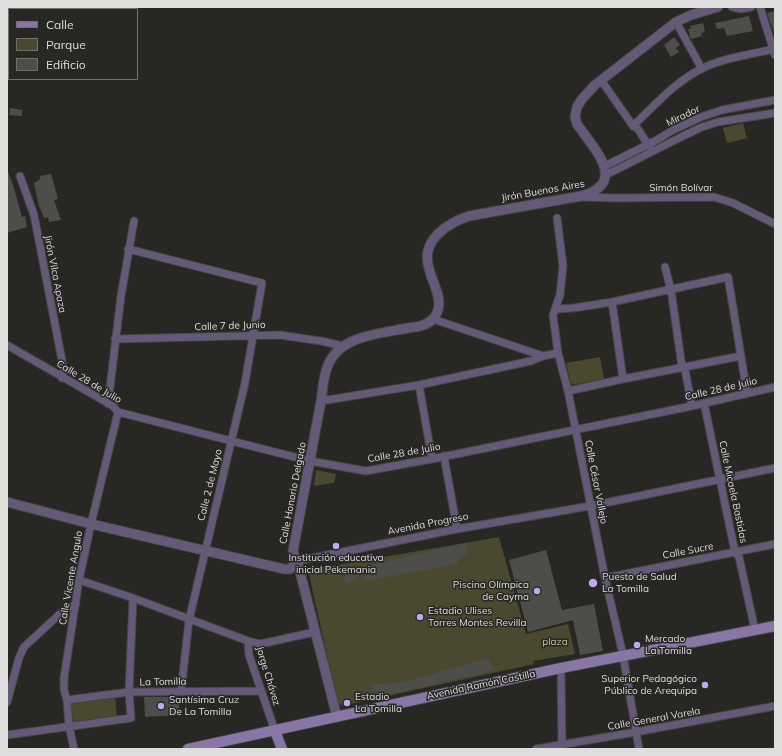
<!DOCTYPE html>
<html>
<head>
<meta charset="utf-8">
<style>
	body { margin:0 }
	#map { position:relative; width:782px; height:756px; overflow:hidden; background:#272724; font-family:Mulish,sans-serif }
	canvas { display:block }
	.frame { position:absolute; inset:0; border:8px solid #dededc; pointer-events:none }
	.legend { position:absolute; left:8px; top:8px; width:130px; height:72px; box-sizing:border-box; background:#272724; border:1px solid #70706e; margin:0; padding:5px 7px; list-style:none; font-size:12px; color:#dededc }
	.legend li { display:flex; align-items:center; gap:8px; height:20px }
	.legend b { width:20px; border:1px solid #70706e }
</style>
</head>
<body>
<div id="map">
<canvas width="782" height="756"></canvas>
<div class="frame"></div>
<ul class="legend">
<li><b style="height:5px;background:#8776a6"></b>Calle</li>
<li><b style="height:11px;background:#4a482e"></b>Parque</li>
<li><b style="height:11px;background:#4d4d4a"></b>Edificio</li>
</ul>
</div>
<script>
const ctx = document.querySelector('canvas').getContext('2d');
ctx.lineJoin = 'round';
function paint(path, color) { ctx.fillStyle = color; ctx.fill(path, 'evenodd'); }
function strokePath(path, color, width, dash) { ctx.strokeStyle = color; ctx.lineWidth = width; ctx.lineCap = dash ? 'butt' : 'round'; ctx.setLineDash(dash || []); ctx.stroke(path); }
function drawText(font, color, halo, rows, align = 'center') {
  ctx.font = font + ' Mulish,sans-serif'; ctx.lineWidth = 3; ctx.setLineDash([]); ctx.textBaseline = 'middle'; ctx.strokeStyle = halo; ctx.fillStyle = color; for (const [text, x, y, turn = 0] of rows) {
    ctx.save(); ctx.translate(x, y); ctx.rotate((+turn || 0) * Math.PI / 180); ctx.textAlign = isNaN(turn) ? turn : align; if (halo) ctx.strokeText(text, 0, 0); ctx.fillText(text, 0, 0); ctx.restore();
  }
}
paint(new Path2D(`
	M743,123l4,15 -20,5 -4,-15z
	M600,357l4,22 -33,6 -5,-22z
	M316,470l20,4 -2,9 -20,3z
	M499,537l27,97 42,-10 7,30 -42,7 1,3 -192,42 -5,-5 -29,-131z
	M115,696l2,21 -44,6 -2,-21z`), '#4a482e');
paint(new Path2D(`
	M775,11v22h-1l-7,-20z
	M749,16l4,15 -26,5 -3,-8 -7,1 -2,-6z
	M703,23l2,9 -4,1 1,3 -11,3 -3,-10h3l-1,-3z
	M674,37l6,8 -4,3 3,4 -8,5 -7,-12z
	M10,108l12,2v6l-13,-1z
	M7,172h1l6,16 8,29 3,-1 2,11 -20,6z
	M51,174l7,25 -4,1 7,20 -12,2 -1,-5 -4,1 -5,-12 -5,-23 6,-4v-3z
	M465,543l3,10 -8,3 -3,8 -91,17 -5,-6 -14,10 -5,-6 10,-10z
	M546,550l16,60 32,-6 9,47 -23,4 -7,-35 -45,12 -19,-72z
	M488,658l7,12 -102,24 -21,-3 1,-8 10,1 25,-3z
	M144,697h35v18l-34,2z`), '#4d4d4a');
const minor = new Path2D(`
	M732,7l9,2 10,-2
	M760,7l15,48
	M676,22l26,47
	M601,80l32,46 5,3 12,19
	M633,126c21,-20 42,-44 68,-57 22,-11 51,-15 74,-20
	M605,166l50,-25 18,-11 28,-13 21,-7 53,-10
	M606,175l77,-39 19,-9 16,-5 57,-9
	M20,176l14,39 30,156 -2,7
	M581,197l35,1 98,-1 19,6 42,21
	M557,218l6,48 -3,29 -7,20 5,38 10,38 37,187 18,77 16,94
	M128,249l134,34 -17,100 -56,237 -8,72
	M665,267l6,23 11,77 3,3 7,36
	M612,302l11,77
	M556,309l17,-1 39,-6 116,-25 19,116
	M433,319l110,37
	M115,339l165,-4 41,6 22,5
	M7,345l106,61 5,6 192,49 56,10 66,-12 260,-53 83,-19
	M419,385l13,74
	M568,391l55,-12 118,-23
	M321,401l98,-16 112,-24 12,-5 15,-3
	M704,403l31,149 4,5 16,73
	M108,404l13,-108 13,-75
	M444,456l13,73
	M297,561l160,-32 133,-23 185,-38
	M605,578l170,-34
	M133,598l115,43 12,3 55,-12
	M248,641l1,14 26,76
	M561,668l1,81
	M67,700l62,-8 132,-1
	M7,702l12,-44 5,-11 39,-36 13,-7
	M7,735l124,-17 -2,-26 4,-94 -54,-18
	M74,749l-5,-23 -2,-26 -3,-10v-12l15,-98 12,-56 27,-112
	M536,749l100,-17 139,-26`);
const tertiary = new Path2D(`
	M7,502l84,22 193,45h6l7,-8
	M337,717l-37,-145 -7,-21 28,-150c2,-11 2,-23 6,-33 11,-33 52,-34 81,-40 9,-1 18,-2 25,-9 22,-25 -26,-55 5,-85 9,-9 19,-14 31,-18l112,-20c48,-13 13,-47 -4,-72l-2,-7 2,-10 5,-8 13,-14 81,-63 15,-7 27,-8`);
const secondary = new Path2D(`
	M275,731l7,18
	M188,749l373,-81 214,-42`);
strokePath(minor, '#444441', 9);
strokePath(tertiary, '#444441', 11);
strokePath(secondary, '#444441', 12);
strokePath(minor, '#645a78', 7);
strokePath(tertiary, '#645a78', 9);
strokePath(secondary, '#8776a6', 10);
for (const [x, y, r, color] of [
	[336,546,4,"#c2a8f2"],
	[593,583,5,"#c2a8f2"],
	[537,591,4,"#c2a8f2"],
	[420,617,4,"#c2a8f2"],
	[637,645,4,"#c2a8f2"],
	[705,685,4,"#c2a8f2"],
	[347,703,4,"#c2a8f2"],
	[161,706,4,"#c2a8f2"]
]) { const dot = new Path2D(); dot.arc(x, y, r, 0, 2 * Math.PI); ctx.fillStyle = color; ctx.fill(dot); strokePath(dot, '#272724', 1.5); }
drawText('10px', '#dededc', '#272724', [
	["Mirador",683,116,-26],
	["Simón Bolívar",681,188],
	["Jirón Buenos Aires",543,191,-10],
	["Jirón Vilca Apaza",55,274,79],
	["Calle 7 de Junio",230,326,-2],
	["Calle 28 de Julio",89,382,31],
	["Calle 28 de Julio",721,389,-13],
	["Calle 28 de Julio",404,453,-10],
	["Calle César Vallejo",596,482,79],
	["Calle 2 de Mayo",210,485,-76],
	["Calle Micaela Bastidas",733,492,78],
	["Calle Honorio Delgado",293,493,-79],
	["Avenida Progreso",428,524,-11],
	["Calle Sucre",688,551,-11],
	["Calle Vicente Angulo",71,578,-80],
	["Jorge Chávez",268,676,73],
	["La Tomilla",163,682,-1],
	["Avenida Ramón Castilla",481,685,-12],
	["Calle General Varela",654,719,-10]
]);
drawText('10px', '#dededc', '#272724', [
	["Institución educativa",336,558,"center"],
	["inicial Pekemania",336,570,"center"],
	["Puesto de Salud",602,577],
	["La Tomilla",602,589],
	["Piscina Olímpica",529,585,"right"],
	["de Cayma",529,597,"right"],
	["Estadio Ulises",428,611],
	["Torres Montes Revilla",428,623],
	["Mercado",645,639],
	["La Tomilla",645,651],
	["Superior Pedagógico",697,679,"right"],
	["Público de Arequipa",697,691,"right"],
	["Estadio",355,697],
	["La Tomilla",355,709],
	["Santísima Cruz",169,700],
	["De La Tomilla",169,712]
], 'left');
drawText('10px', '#ccc78c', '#272724', [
	["plaza",555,642]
]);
</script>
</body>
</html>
